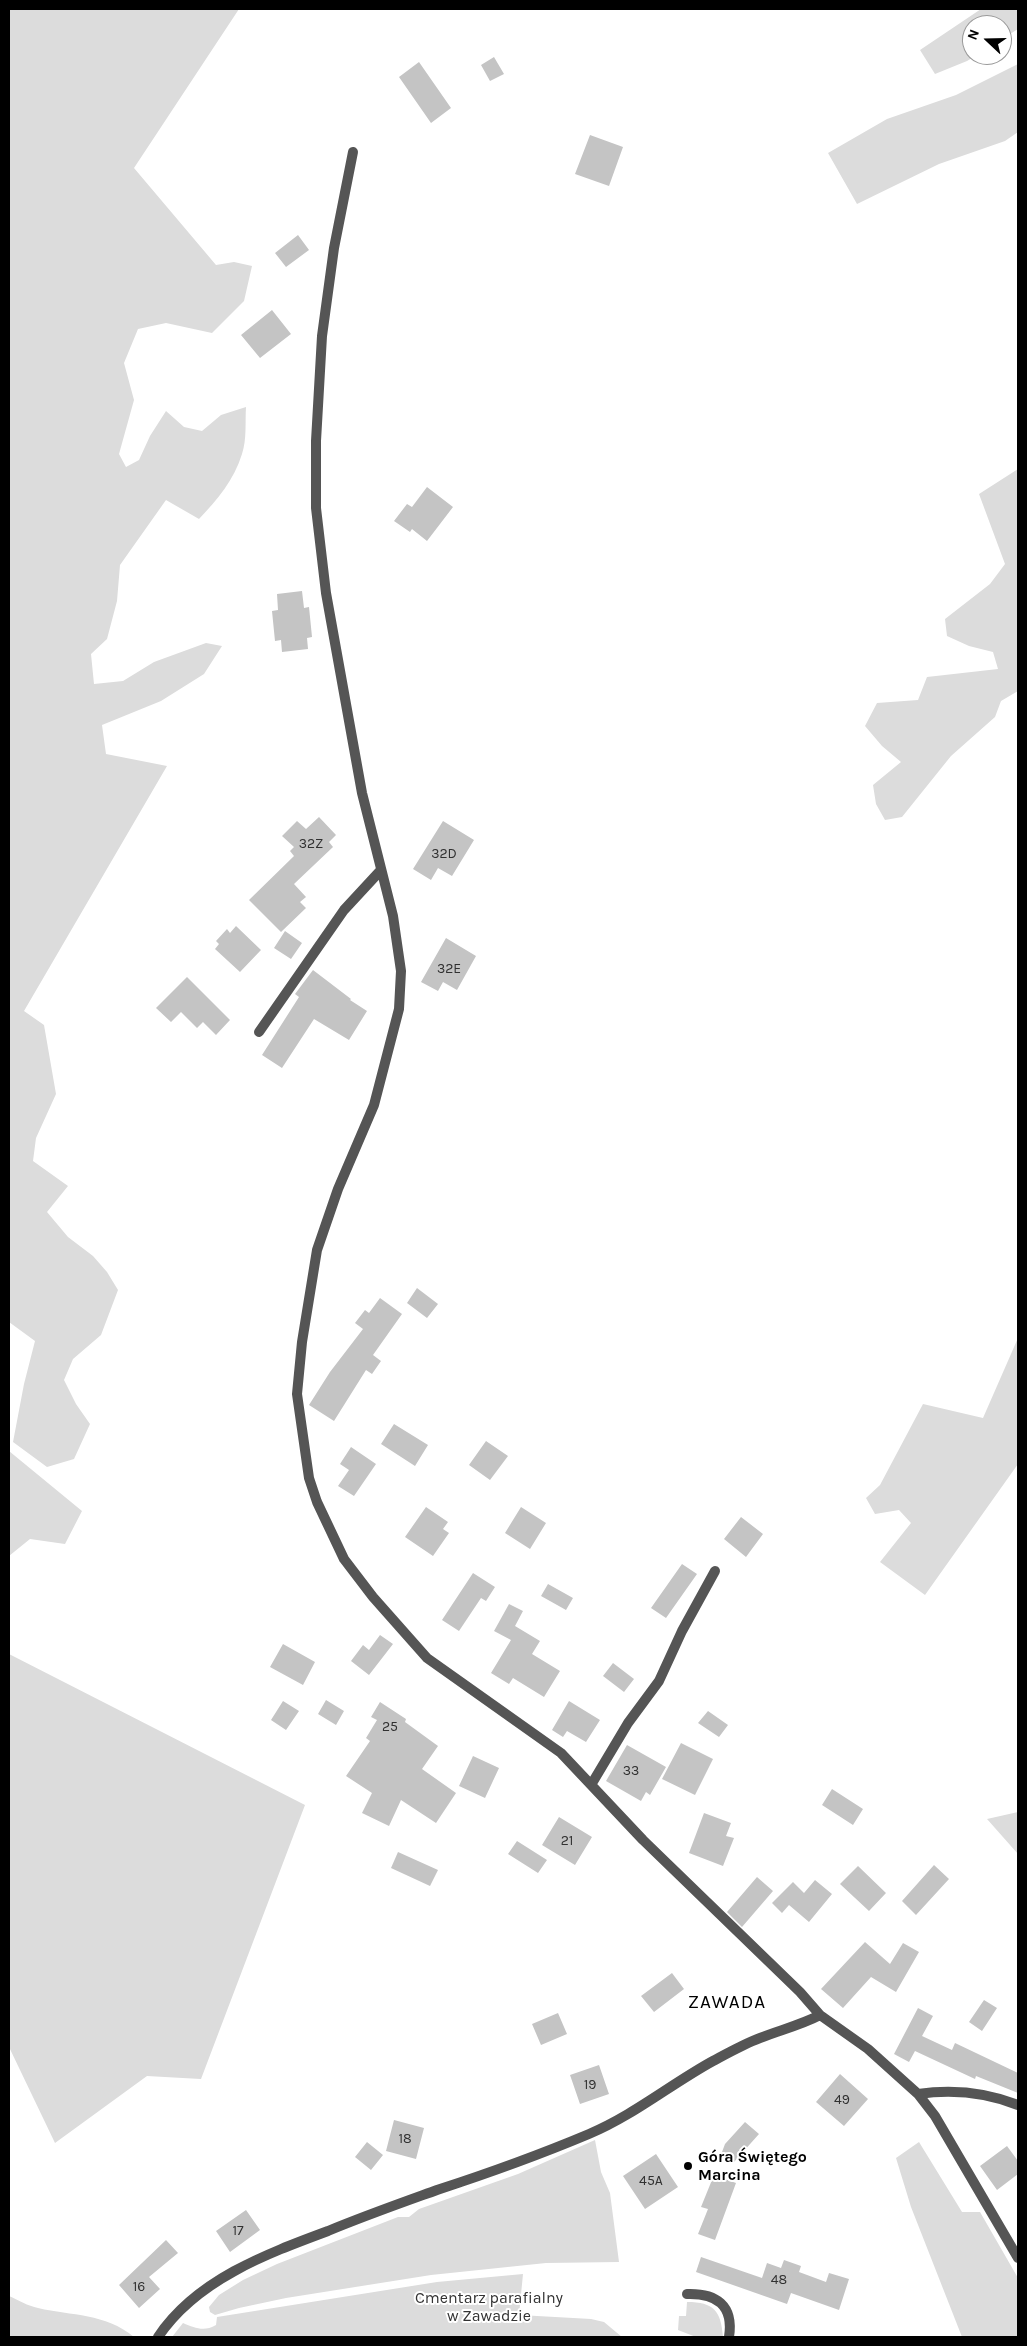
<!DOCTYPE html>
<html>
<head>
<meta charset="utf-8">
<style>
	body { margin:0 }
	#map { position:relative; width:1027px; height:2346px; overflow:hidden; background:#fff; font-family:Karla,sans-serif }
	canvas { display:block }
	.frame { position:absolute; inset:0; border:10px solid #000; pointer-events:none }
	.north { position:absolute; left:962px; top:15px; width:50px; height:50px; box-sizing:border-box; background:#fff; border:1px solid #999; border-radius:50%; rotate:291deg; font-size:14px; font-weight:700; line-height:20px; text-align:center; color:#000 }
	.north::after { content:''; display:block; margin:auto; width:18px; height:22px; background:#000; clip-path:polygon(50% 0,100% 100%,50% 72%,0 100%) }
</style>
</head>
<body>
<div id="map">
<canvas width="1027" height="2346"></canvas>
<div class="frame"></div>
<div class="north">N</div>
</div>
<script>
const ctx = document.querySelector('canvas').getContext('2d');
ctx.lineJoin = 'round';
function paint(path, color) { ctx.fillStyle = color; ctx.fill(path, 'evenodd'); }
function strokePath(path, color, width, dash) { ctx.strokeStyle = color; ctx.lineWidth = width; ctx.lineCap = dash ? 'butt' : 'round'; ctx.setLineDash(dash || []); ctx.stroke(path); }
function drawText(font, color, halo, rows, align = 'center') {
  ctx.font = font + ' Karla,sans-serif'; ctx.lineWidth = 4; ctx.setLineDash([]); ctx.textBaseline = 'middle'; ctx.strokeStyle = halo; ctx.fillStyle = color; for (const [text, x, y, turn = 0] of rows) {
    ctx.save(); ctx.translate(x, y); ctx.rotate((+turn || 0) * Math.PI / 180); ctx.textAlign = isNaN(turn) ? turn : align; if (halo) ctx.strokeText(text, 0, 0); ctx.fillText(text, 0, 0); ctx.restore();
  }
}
paint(new Path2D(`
	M9,9h230l-105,159 82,97 18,-3 18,4 -8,35 -32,32 -46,-10 -28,6 -14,34 10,37 -15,54 7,13 13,-7 11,-24 16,-25 18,16 18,4 19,-16 25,-8c-1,15 1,32 -4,47 -8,26 -25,46 -43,65l-33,-19 -46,65 -3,36 -10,38 -16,15 3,30 29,-3 31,-19 52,-19 16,3 -18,28 -43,27 -59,24 4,29 61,12 -143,245 20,14 12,69 -20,44 -3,23 35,25 -21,26 21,25 25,19 14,16 11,18 -17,45 -28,24 -9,21 12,24 14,20 -16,35 -27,8 -34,-25 11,-58 11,-43 -26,-19z
	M981,9h37v20l-16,10v-14h-30v30h5l-10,6 -32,13 -15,-24z
	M1018,64v68l-13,9 -66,23 -82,40 -29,-51 59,-34 69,-24z
	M1018,469v222l-17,10 -6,16 -44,39 -49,61 -17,3 -9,-16 -3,-19 28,-23 -19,-16 -17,-20 12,-23 41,-3 9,-23 71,-8 -5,-17 -24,-6 -22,-10 -2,-17 45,-35 15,-20 -26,-70z
	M1018,1338v126l-93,131 -45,-33 31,-39 -12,-13 -24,4 -9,-16 14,-13 43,-81 60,14z
	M9,1451l73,60 -17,33 -35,-5 -21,17z
	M9,1654l296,151 -104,274 -54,-3 -92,67 -46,-96z
	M1018,1812v42l-31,-35z
	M595,2140l6,32 9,21 9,69 -73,1 -115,12 -145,23 -47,10 -24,7 -5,-3 -1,-5 10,-12 24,-15 34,-16 121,-47h11l10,-8 99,-35z
	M919,2142l43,70h18l38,66v59h-56l-51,-130 -15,-49z
	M523,2274l-4,41 72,4 13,3 18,15h-450l11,-14c12,5 21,9 33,2l1,-8 220,-35z
	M9,2296c9,4 19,10 29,12 34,8 67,5 96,29h-125z
	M687,2302c27,0 34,9 36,35h-27l-18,-7 1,-14h7z`), '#dcdcdc');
paint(new Path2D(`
	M494,57l10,17 -14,7 -9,-16z
	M419,62l32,46 -20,15 -32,-46z
	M590,135l33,12 -14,39 -34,-12z
	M298,235l11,15 -23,17 -11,-14z
	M272,310l19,24 -31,24 -19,-23z
	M427,487l26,20 -26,34 -15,-12 -2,3 -16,-11 13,-17 5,3z
	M302,591l2,17 5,-1 3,30 -5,1 1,11 -26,3 -1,-12 -6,1 -3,-30 6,-1 -1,-16z
	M319,817l17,18 -7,7 4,5 -39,37 12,13 -6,5 6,6 -25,24 -32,-32 45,-44 -4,-5 4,-4 -12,-11 15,-15 9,8z
	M443,821l31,19 -22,36 -14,-8 -7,12 -18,-11z
	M236,926l25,24 -21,22 -25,-23 4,-5 -3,-3 11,-12 3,4z
	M285,931l17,12 -11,16 -17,-11z
	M446,938l30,18 -19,34 -14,-8 -5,9 -17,-9z
	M313,970l38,29 -1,1 17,11 -18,29 -35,-21 -32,49 -20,-13 37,-58 -4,-3z
	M187,977l43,43 -14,15 -13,-13 -6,6 -16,-16 -10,10 -15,-14z
	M417,1288l21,16 -11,14 -20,-15z
	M380,1298l22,16 -29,41 8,6 -9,13 -6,-4 -32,51 -25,-16 21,-33 33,-43 -8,-6 10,-13 4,3z
	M394,1424l34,21 -13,21 -34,-22z
	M486,1441l22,15 -18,24 -21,-15z
	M351,1447l25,17 -22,32 -16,-10 11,-16 -9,-6z
	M426,1507l22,15 -5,7 6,4 -16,23 -28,-19z
	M521,1507l25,16 -16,26 -25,-16z
	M741,1517l22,17 -17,23 -22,-18z
	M682,1564l15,10 -31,44 -15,-10z
	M473,1573l22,14 -9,14 -5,-3 -22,33 -17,-11z
	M548,1584l25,14 -7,12 -25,-14z
	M509,1604l14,7 -8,15 25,15 -8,13 28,17 -16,26 -31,-19 -4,6 -18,-11 20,-33 -17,-9z
	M380,1635l13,9 -24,31 -18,-14 12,-16 6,5z
	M283,1644l32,18 -12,23 -33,-18z
	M613,1663l21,16 -10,13 -21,-16z
	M326,1700l18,11 -8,14 -18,-11z
	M283,1701l16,10 -13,19 -15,-10z
	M569,1701l31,19 -14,22 -19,-11 -4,6 -11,-7z
	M380,1702l26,17 -1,3 33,24 -16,23 34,24 -20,30 -35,-23 -12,26 -27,-13 10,-20 -26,-17 24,-35 -4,-3 11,-18 -6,-3z
	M708,1711l20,14 -9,12 -21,-14z
	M681,1743l32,16 -18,36 -33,-16z
	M627,1745l39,22 -16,28 -4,-3 -5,9 -35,-20z
	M473,1756l26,12 -14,30 -26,-12z
	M832,1789l31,20 -10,16 -31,-20z
	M704,1813l27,10 -5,13 8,2 -11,28 -34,-13z
	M559,1817l33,20 -17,28 -33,-20z
	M517,1841l30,19 -9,13 -30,-19z
	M398,1852l40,18 -8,16 -39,-18z
	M934,1865l15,14 -33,36 -14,-14z
	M858,1866l28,27 -17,18 -29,-27z
	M757,1877l16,14 -31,36 -15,-15z
	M815,1880l17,14 -23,28 -20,-17 -7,8 -10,-10 21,-21 11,11z
	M865,1942l25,22 13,-21 16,9 -23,40 -25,-15 -28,31 -22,-19z
	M672,1973l12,16 -30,23 -13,-16z
	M984,2000l13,8 -15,23 -13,-9z
	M918,2008l15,8 -11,20 30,14 3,-7 63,30v20l-42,-17 -1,3 -60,-28 -6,11 -15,-8z
	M558,2013l9,21 -26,11 -9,-21z
	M599,2065l10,29 -29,10 -10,-29z
	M840,2074l28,25 -24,27 -28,-24z
	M394,2120l30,8 -8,31 -30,-8z
	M745,2122l14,12 -25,28 -12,-10 3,-8z
	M367,2142l16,13 -12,15 -16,-13z
	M1007,2146l11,15v13l-21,16 -17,-24z
	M656,2154l22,33 -33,22 -22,-33z
	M714,2175l22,8 -21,57 -17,-6 10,-25 -7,-2z
	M246,2210l14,20 -30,22 -14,-21z
	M166,2240l12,13 -29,24 11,12 -21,19 -20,-23z
	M701,2257l61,21 5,-15 14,5 3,-8 17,6 -2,6 27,10 3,-9 20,6 -10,31 -48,-17 -4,11 -91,-32z`), '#c4c4c4');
strokePath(new Path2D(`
	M353,152l-19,96 -12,88 -6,105v67l10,85 36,200 31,123 8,55 -2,38 -25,96 -36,84 -21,61 -15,92 -5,52 12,84 8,24 27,57 29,38 54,61 134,95 82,87 157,152 20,23 48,34 50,45 17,22 83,142
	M259,1032l85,-122 37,-40
	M591,1785l37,-62 31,-42 23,-50 33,-60
	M918,2094c34,-5 67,-2 100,11
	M687,2294c29,-1 47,11 42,43
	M158,2337c38,-57 108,-83 170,-106 36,-15 73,-28 109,-41 52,-17 102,-35 152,-56 45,-19 82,-50 124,-73 15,-8 31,-17 47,-23 20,-8 41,-13 60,-23`), '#555', 10);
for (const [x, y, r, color] of [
	[688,2166,5,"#000"]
]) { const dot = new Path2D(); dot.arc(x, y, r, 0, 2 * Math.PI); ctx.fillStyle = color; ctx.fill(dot); strokePath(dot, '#fff', 2); }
drawText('14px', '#313131', null, [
	["32Z",311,844],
	["32D",444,854],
	["32E",449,969],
	["25",390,1727],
	["33",631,1771],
	["21",567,1841],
	["19",590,2085],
	["49",842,2100],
	["18",405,2139],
	["45A",651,2181],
	["17",238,2231],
	["48",779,2280],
	["16",139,2287]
]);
drawText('bold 16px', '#000', '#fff', [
	["Góra Świętego",698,2157],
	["Marcina",698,2175]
], 'left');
drawText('16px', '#333', '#fff', [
	["Cmentarz parafialny",489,2298],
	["w Zawadzie",489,2316]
]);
ctx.letterSpacing = '1px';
drawText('19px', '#000', '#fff', [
	["ZAWADA",727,2003]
]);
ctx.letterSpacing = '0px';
</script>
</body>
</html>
